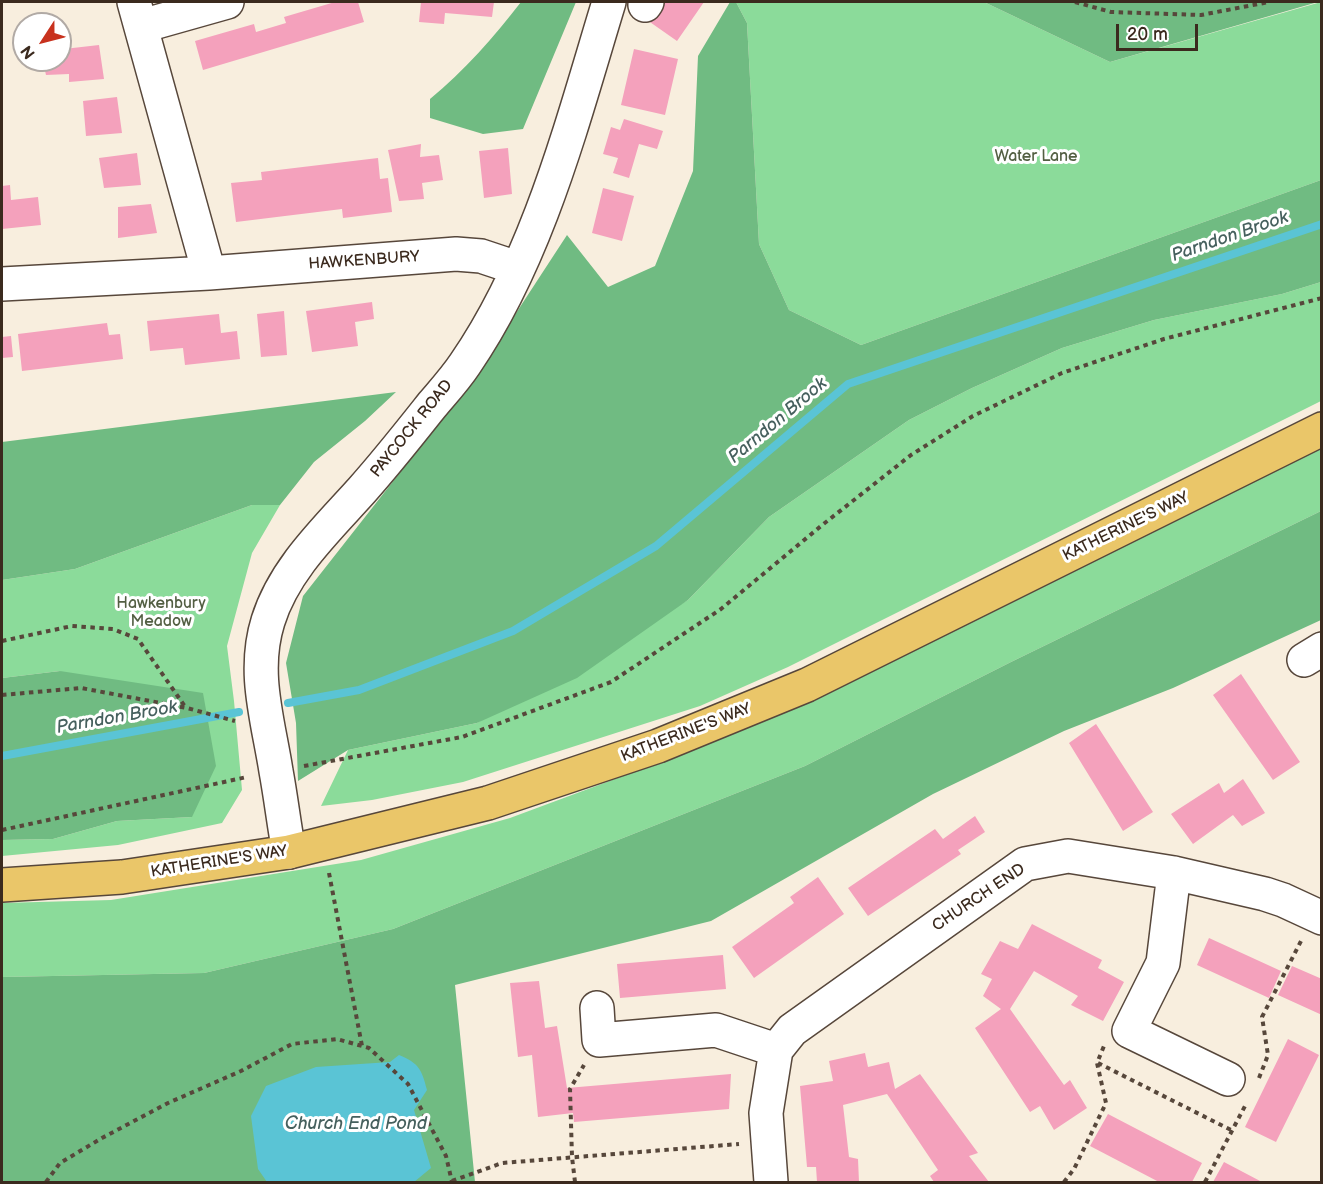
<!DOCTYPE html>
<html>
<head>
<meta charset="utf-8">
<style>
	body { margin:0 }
	#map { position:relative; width:1323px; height:1184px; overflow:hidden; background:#f8eede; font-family:"Balsamiq Sans",sans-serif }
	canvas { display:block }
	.frame { position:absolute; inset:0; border:3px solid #3b2a1e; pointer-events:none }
	.north { position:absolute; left:12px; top:12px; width:60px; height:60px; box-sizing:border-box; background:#fff; border:2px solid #b1aaa5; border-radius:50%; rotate:234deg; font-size:16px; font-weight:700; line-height:24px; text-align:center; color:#3b2a1e }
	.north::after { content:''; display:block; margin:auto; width:21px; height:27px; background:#c8321e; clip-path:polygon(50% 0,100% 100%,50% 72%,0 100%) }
	.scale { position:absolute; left:1116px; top:24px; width:82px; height:27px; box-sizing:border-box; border:3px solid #3b2a1e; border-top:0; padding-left:8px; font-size:18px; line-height:21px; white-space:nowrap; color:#3b2a1e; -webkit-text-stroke:4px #fff; paint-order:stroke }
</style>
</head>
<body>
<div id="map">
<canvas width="1323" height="1184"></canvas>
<div class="frame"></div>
<div class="north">N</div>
<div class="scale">20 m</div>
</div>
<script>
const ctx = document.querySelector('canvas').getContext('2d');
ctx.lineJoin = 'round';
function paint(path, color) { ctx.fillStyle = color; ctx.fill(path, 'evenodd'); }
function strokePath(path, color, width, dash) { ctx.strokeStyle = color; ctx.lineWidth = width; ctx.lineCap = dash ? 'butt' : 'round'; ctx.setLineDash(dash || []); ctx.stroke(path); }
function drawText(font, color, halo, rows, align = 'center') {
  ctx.font = font + ' "Balsamiq Sans",sans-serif'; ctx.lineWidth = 6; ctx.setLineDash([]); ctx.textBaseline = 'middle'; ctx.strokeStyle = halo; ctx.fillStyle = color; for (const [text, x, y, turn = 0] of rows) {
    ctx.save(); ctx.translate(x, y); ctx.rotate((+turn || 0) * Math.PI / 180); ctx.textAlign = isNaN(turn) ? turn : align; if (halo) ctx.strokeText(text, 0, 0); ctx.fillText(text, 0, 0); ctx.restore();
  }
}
paint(new Path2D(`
	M736,2h248l126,60 211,-60v178l-460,165 -72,-35 -30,-66 -12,-221z
	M1321,282v119l-533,266 -88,39 -237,76 -91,18 -51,6 27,-56 129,-27 211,-123 81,-83 140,-97 63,-32 90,-40 92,-28 128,-26z
	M1321,437v74l-310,151 -206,104 -412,163 -189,44 -202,4v-74l109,-3 250,-40 149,-42 183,-68 390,-186z
	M252,505h28l-28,48 -25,93 7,55 8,89 -20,33 -104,22 -116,11v-16l51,-1 64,-18 75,-4 -132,-146 -58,7v-98l73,-11z`), '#8bdb9a');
paint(new Path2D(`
	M521,2h55l-53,127 -40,5 -53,-16v-19c34,-28 64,-62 91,-97z
	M730,2h6l11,21 12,221 30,66 72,35 460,-165v102l-39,12 -128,26 -92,28 -90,40 -63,32 -140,97 -81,83 -111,78 -100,45 -129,27 -50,31 -2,-58 -10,-60 17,-67 168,-214 96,-147 41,52 47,-21 38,-95 5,-115z
	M984,2h334l-208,60z
	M396,392l-31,29 -51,41 -34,43h-28l-177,64 -73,11v-138z
	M1321,511v109l-148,68 -109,43 -131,63 -222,127 -256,64 20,197h-473v-205l202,-4 189,-44 412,-163 206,-104z
	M60,671l143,22 13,73 -24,51 -75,4 -64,18 -51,1v-162z`), '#70bb82');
paint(new Path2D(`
	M399,1055c20,8 23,15 28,35l-13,20 17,58 -17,14h-147l-9,-13 -7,-53 15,-30 50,-19 74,-5z`), '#5ac4d5');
strokePath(new Path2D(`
	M288,703l71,-13 154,-59 143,-85 192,-162 474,-160
	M2,756l237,-44`), '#5ac4d5', 8);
paint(new Path2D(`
	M335,2h23l6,20 -161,48 -8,-29 59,-17 2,8 30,-9 -2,-6z
	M421,2h73l-2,15 -47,-4 -1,11 -25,-2z
	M660,2h44l-27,39 -30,-21z
	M99,45l5,34 -35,3v-8l-23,1 -2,-9 6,-5 16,-1 -2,-11z
	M634,49l44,10 -13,56 -44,-10z
	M117,97l5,36 -36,3 -3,-35z
	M624,119l39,12 -6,18 -18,-5 -10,34 -16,-5 5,-15 -15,-4 8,-27 9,3z
	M421,144l-1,13 19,-2 4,25 -21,3 2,16 -25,2 -11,-51z
	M508,148l4,46 -28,4 -5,-47z
	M137,153l4,32 -37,3 -5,-30z
	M378,158l2,21 8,-1 4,34 -49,6 -1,-9 -106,13 -5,-39 31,-3 -1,-8z
	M10,185l1,15 27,-3 3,28 -39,4v-43z
	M603,188l31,8 -12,45 -30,-8z
	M151,204l6,29 -39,5v-31z
	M372,302l2,17 -19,3 3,24 -46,6 -6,-41z
	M284,311l3,44 -26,2 -4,-43z
	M219,314l2,19 16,-2 3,28 -55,6 -2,-17 -33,3 -3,-30z
	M107,323l2,12 11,-1 3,25 -101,12 -4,-37z
	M11,336l2,21 -11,1v-21z
	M1241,674l59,88 -27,18 -60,-85z
	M1096,724l57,88 -30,19 -54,-88z
	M1243,779l22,34 -23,13 -9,-11 -40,29 -22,-30 48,-31 5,10z
	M975,816l10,16 -27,18 3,4 -93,62 -20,-28 87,-59 8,10z
	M818,877l26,37 -90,64 -22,-31 62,-44 -4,-6z
	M1032,924l70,36 -4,8 26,14 -21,39 -32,-16 7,-9 -44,-25 -24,38 54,76 6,-5 17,28 -33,22 -14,-24 -10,6 -55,-84 26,-19 -18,-13 9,-17 -11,-5 19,-33 18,8z
	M1209,938l72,33 -12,27 -72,-33z
	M723,955l3,34 -106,9 -3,-34z
	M1292,966l30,13v36l-44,-20z
	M539,981l6,47 12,-2 10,62 164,-14 -2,35 -155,13 -1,-9 -35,4 -6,-62 -14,2 -8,-74z
	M1288,1039l31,16 -43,87 -31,-15z
	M865,1053l3,14 21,-5 6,27 25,-15 58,79 -9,3 20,26h-55l-4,-6 8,-6 -51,-76 -44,11 6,52 9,2 1,23h-42l-1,-15h-9l-7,-81 33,-5 -4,-20z
	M1108,1114l94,49 -10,19h-33l-69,-36z
	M1224,1162l38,20h-49z`), '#f4a1bc');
const minor = new Path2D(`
	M134,2l75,271
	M645,5l2,-3
	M142,26l85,-24
	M2,284l207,-11 247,-19 25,2 36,12
	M1304,660l18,-11
	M289,852c-5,-27 -8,-54 -13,-81 -8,-51 -24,-99 -8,-150 16,-52 59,-92 94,-131 25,-28 47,-56 70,-85 11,-13 23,-26 33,-41 73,-106 107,-241 144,-362
	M1174,873l-11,90 -34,68 99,48
	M597,1008l2,32 117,-10 60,20
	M771,1182l-5,-69 10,-63 16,-20 233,-166 43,-8 106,17 91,21 18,6 39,18`);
const major = new Path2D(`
	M2,885l120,-8 167,-25 199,-49 170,-57 149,-61 515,-256`);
strokePath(minor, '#57473b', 36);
strokePath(major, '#57473b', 36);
strokePath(new Path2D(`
	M1075,2l36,10 90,3 68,-13
	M2,641l70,-15 41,3 25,10 48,69
	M2,695l79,-7 106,20 48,13
	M304,766l158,-29 149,-55 110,-73 100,-83 90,-71 62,-39 89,-43 102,-34 158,-41
	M2,830l245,-53
	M329,873l33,173
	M1098,1063l133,67
	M1259,1078l9,-23 -6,-38 39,-76
	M452,1181l50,-18 237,-19
	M46,1182l14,-19 42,-25 66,-35 73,-32 51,-27 45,-5 32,9 39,36 38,72 6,26
	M575,1182l-3,-25 -2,-68 14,-24
	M1064,1182l10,-13 32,-66 -9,-40 7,-17
	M1205,1182l40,-76`), '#57473b', 4, [4.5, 4.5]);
strokePath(minor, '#fff', 33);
strokePath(major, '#eac669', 33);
drawText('16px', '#535f43', '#fff', [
	["Water Lane",1036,157],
	["Hawkenbury",161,604],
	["Meadow",161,622]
]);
drawText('16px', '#3b2a1e', '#fff', [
	["HAWKENBURY",364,261,-4],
	["PAYCOCK ROAD",412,429,-51],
	["KATHERINE'S WAY",1126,527,-26],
	["KATHERINE'S WAY",686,733,-21],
	["KATHERINE'S WAY",219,862,-9],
	["CHURCH END",979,898,-34]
]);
drawText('italic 18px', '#46605e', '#fff', [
	["Parndon Brook",1230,237,-19],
	["Parndon Brook",778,421,-40],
	["Parndon Brook",117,718,-10],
	["Church End Pond",356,1124]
]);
</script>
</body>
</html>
